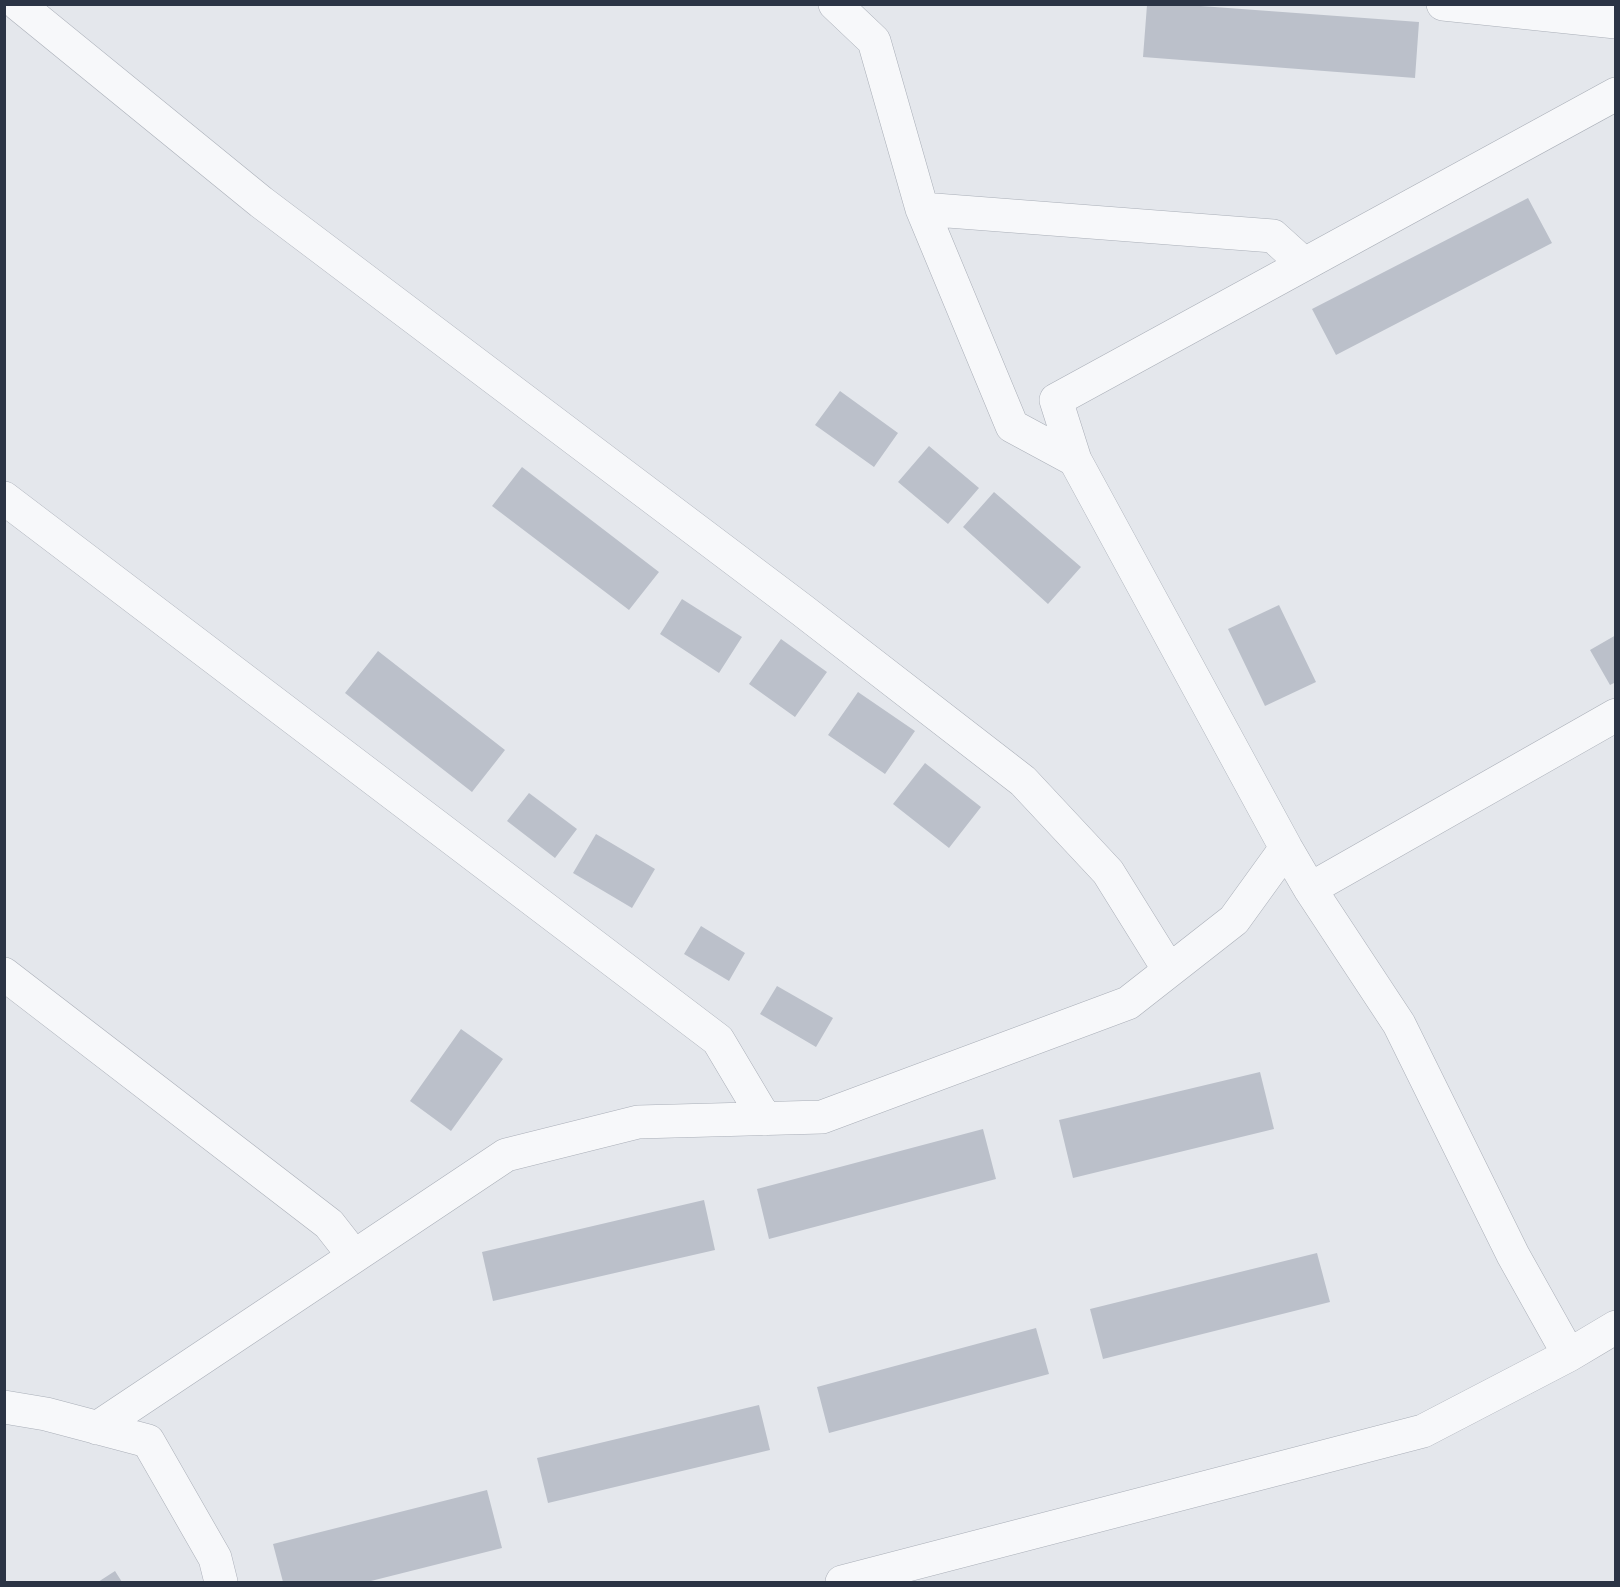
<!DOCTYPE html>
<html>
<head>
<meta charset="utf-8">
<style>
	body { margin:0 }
	#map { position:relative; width:1620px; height:1587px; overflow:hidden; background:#e4e7ec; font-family:Quicksand,sans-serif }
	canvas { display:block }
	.frame { position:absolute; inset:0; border:6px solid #2b3445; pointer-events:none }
</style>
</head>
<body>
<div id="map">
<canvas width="1620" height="1587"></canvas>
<div class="frame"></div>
</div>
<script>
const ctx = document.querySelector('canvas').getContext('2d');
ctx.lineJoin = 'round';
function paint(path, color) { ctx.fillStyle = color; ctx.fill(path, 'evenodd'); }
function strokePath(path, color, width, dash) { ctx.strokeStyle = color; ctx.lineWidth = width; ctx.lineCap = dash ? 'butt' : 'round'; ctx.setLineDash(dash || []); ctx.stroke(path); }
paint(new Path2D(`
	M1147,5h40l232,17 -4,56 -272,-21z
	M1528,198l24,45 -216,112 -24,-46z
	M840,391l58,42 -24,34 -59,-42z
	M929,446l50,42 -31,36 -50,-42z
	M522,467l137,105 -30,38 -137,-104z
	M994,492l87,75 -33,37 -85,-77z
	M682,599l60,38 -23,36 -59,-39z
	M1279,605l37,77 -51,24 -37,-77z
	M1616,635v47l-6,3 -20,-35z
	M781,639l46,33 -32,45 -46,-33z
	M378,651l127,99 -33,42 -127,-99z
	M858,692l57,39 -30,43 -57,-39z
	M925,763l56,44 -32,41 -56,-44z
	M529,793l48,36 -22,29 -48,-37z
	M596,834l59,35 -23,39 -59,-35z
	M701,926l44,27 -16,28 -45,-27z
	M777,986l56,32 -17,29 -56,-33z
	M461,1029l42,30 -52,72 -41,-30z
	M1260,1072l14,57 -201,49 -14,-58z
	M983,1129l13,50 -227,60 -12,-50z
	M704,1200l11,50 -222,51 -11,-49z
	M1317,1253l13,49 -227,57 -13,-50z
	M1036,1328l13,46 -220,59 -12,-46z
	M759,1405l11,45 -222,53 -11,-45z
	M487,1490l15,58 -135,34h-84l-10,-38z
	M115,1571l7,11h-24z`), '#bbc0ca');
const minor = new Path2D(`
	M18,4l243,198 541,408 221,171 85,91 61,98
	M835,4l39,37 48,168 90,217 63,34
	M1443,4l173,18
	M922,209l351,27 31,28
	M4,498l714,542 47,79
	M1310,889l306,-174
	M4,974l325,250 25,32
	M1569,1355l-56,-100 -114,-231 -89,-135 -24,-41 -211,-388 -19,-60 560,-306
	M4,1407l42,7 102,27 67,117 6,24
	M97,1428l409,-273 132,-33 184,-5 306,-114 106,-83 52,-72
	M842,1582l581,-151 146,-76 47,-28`);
strokePath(minor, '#a9aeb7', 34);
strokePath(minor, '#f7f8fa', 33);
</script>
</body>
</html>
